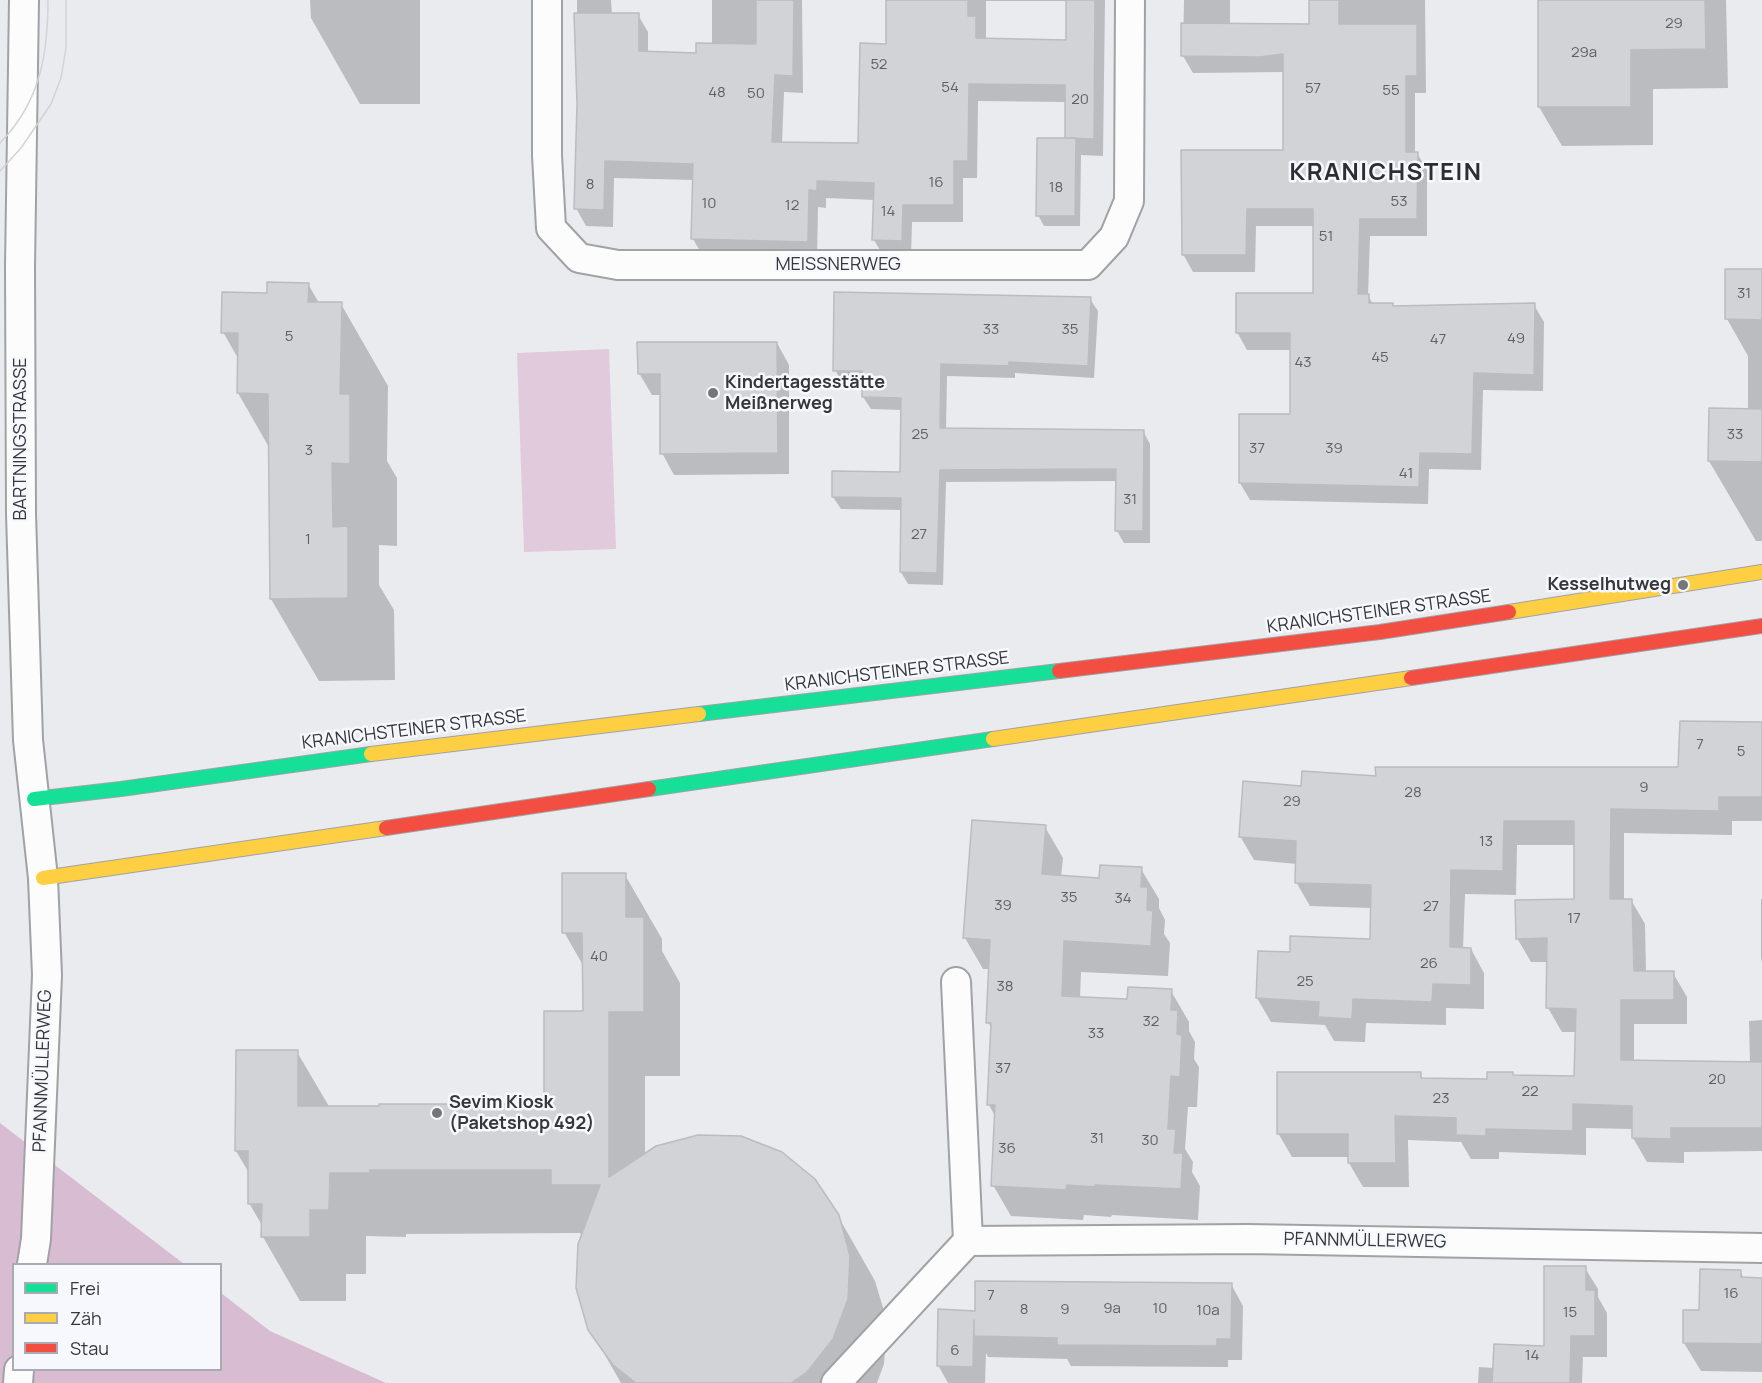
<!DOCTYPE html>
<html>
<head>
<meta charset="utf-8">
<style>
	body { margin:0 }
	#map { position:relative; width:1762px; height:1383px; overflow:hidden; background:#eaebef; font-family:Manrope,sans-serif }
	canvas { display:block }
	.legend { position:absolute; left:12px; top:1263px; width:210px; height:108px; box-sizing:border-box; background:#f6f8fe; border:2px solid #a9abb0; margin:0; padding:8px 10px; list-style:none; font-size:18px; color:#36373a }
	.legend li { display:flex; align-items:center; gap:12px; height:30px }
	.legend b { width:30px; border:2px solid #a9abb0 }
</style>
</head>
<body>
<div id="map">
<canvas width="1762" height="1383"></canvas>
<ul class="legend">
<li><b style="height:8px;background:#16e098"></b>Frei</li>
<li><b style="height:8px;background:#ffcf43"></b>Zäh</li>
<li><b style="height:8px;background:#f24e42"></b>Stau</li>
</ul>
</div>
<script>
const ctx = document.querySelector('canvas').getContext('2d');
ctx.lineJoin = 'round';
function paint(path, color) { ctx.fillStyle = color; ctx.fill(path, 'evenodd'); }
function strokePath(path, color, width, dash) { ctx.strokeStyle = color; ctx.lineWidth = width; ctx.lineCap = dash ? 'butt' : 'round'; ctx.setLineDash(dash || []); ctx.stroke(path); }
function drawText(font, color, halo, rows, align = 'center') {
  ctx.font = font + ' Manrope,sans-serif'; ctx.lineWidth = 5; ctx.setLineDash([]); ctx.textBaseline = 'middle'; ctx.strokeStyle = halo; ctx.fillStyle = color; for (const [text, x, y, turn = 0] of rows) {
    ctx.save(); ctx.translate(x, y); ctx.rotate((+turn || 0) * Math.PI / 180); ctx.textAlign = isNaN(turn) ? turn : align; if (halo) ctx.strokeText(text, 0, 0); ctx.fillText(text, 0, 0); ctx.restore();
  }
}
paint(new Path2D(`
	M609,349l7,200 -92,3 -7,-199z`), '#e2cadd');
paint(new Path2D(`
	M0,1123l184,141h-170v106h206l1,-77 49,38 116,52h-386z`), '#d8bcd2');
paint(new Path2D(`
	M310,0h110v104h-60l-49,-86z
	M577,0h34l1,15h26l10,17v21l49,1 15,-9v-45h90l1,93 -19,-1 -2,51 77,2 28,-100 1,-45h217l-2,156 -22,-1 -1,71h-36l-6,-11 30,-75 -1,-38 -89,-1 -1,77h-14v44h-51l-1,36 -27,-1 -10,-17 1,-40 -49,-2v10l-8,-1 -1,52 -114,-3 -10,-17 1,-59 -80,-2 -1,49 -27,-1 -10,-18 2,-104zM986,1h81v40l-81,-1z
	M1184,0h46v25l80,1v-26h115l1,93h-11v60h2l10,17v66h-57l-2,60 5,8 21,4 140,-3 10,17 -1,69 -60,-1 -2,80 -52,-1 -1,35 -178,-4 -10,-17 51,-67 1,-66h-45l-10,-18 77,-37 1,-69h-59l-1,46h-62l-10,-18 101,-102v-80l-91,1 -10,-17z
	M1539,0h187l2,88 -75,1v56l-91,1 -23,-39z
	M1762,244v297h-6l-47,-80 39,-51v-54l-21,-37 35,-48z
	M308,284l11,19 22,1 47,82 -1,75 10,17v68l-18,-1v40l15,25 1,70 -76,1 -48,-82 -1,-150 -32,-56 1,-33 -16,-28 45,-37z
	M1090,299l8,12 -4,67 -79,-5v5l-68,-2 -1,54 197,1 7,13v99h-26l-7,-12v-50l-171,1 -3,103 -35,-1 -7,-12 1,-62 -61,-1 -8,-12 68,-24 2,-63 -32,-1 -8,-12 1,-14 -22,-1 -7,-12z
	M777,343l12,22v109l-115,1 -12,-22v-58h-10l-13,-22z
	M1762,723v98h-30v14l-108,-2v67h7l14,24 1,49h27l14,24v27h-53v38l116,2 -1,-43 13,-1v131l-78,1v11l-37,-1 -14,-24v-9l-47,-1v27l-87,-3v7h-28l-10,-17 -53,-2 1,47h-46l-14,-24v-6h-57l-14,-24 142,-59 3,5 66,2 24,-7 1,2 61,1 1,-45h-14l-14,-24v-46h-17l-14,-24 58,-37v-56h-58l-1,50 -51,-1 -2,55h8l13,24v36l-38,-1v17l-80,-2 -1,19 -31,-1 -9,-16 -54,-3 -14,-24 114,-57 1,-33 -62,-2 -14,-24 1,-18 -43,-4 -14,-24 62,-49 75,-9 303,-10z
	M1045,827l18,31 -2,19 39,3 41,-11 18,30v9l6,12 -1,14 6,9 -2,33 -87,-4 -1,26 48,3 43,-10 18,31v9l6,11 -1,17 5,8 -2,40h-9l-3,42 8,13 -1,10 8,14 -2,34 -86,-5 -1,2 -27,-2 -1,5 -72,-4 -18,-31 3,-67 -7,-13 4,-74 -5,-9 2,-53h-7l-18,-31z
	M625,875l37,64v12l18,32v93h-35v79l193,61 37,65 12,40 -3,43 -7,19h-256l-31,-54 -8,-93 -2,-3 -174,1v3l-40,-1v38h-20v27h-46l-37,-64v-10l-14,-24v-30l-13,-22 61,-99 33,56 215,-3 39,-92v-46l-20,-35z
	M1761,899h1v63l-1,-3z
	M1585,1268l13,21v8l9,16v44h-24l-1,26h-104l1,-16 15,1 51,-21z
	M1740,1271l4,8h18v93l-61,-1 -17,-28 17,-31z
	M1231,1284l12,22 -1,54h-14v7l-157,-1 -4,-7 -79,-2 -2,-4 -1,30h-37l-10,-18 38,-53z`), '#0003');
const building = new Path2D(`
	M756,0h38l-1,76 -18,-1 -3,67 86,1 2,-100 26,1v-44h82v16h8v22l90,2v-40h29l-1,139 -29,-1v-53l-96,-1 -1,77h-14v44h-51l-1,36 -30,-1 2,-57 -57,-2v10l-8,-1 -1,52 -117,-3 2,-75 -88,-3 -1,49 -30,-1 3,-105 -3,-91h65v38l57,2v-10l60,1z
	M1309,0h30v24h78v52h-11v76h12l-1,67h-57l-2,75h11v9h24v3l142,-3 -1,72 -60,-2 -2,81 -52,-1 -1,34 -180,-4v-69h51v-81h-54v-40h77v-84h-66l-1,46h-64l-1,-105h102v-96l-23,3 -79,-1v-33l128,1z
	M1538,0h167l1,49 -75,1v57h-93z
	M1037,138h39l-1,78h-39z
	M1725,269h37v51l-37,-1z
	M267,282l42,1 -1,19h34l-2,92h10v70l-18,-1 1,64 15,-1v72l-78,1 -2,-205 -31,-1 1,-60h-17l1,-41 45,1z
	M834,292l257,5 -3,69 -79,-4v4l-68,-2 -1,64 204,2 -1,101h-28l1,-62 -176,1 -3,103 -37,-1 1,-74 -69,-1v-26l68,1 1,-74 -39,-1v-26h-29z
	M637,342h140l1,111 -118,1v-80h-22z
	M1709,408l53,1v53l-54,-1z
	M1680,721l82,1v75h-43v14l-108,-2 -1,90h22l2,72h40v29h-53v60l141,2v66h-91v11l-39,-1v-32l-59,-2v27l-87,-2v7l-30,-1v-17l-61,-2 1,47h-48v-29h-71v-62h144v6l66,1v-7h26v3l61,1 2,-67 -30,-1 1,-70 -31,1 -1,-39 59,-1v-78h-70l-1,50 -52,-1 -1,77 21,1v37l-38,-1 -1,18 -79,-3 -1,20 -34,-2 1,-15 -63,-4 2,-47 32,1v-16l80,3 1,-54 -76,-2 1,-42 -57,-4 4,-56 58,5 1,-15 74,5 -1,-9h303z
	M972,820l74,5 -4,49 57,4 1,-13 42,2 -1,20h7l-1,23 6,1 -2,35 -87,-5 -2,55 65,3 1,-12 44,2 -1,21h7l-1,24 5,1 -2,42 -9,-1 -3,53h8l-2,24h9l-2,36 -86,-4 -1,2 -27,-2 -1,5 -75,-4 4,-81h-8l4,-82h-5l4,-83 -27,-2z
	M562,873h64v44h18v95h-35v165l47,-31 42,-11 43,1 41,16 33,27 24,36 11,41 -2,43 -15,40 -26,33 -16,11h-155l-23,-18 -25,-35 -12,-42 2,-44 22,-59h-49v-15h-181v3h-40l-1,37h-19v27h-49l1,-33h-14v-53h-13l1,-101h62v56h81v-2h165v-93h39l-1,-78h-20z
	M1544,1266h42v24h9v46h-24l-1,47h-78l2,-39 50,2z
	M1700,1269l41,1v7l21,1v66l-79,-1v-33h16z
	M975,1281l257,2 -1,56h-14v7l-160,-1v-7l-83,-2v-16l-1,47 -36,-1 1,-57 37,2z`);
paint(building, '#d2d3d6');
strokePath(building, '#bbbcbf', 1.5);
const street = new Path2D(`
	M24,0l-4,267 1,247 7,226 15,138 4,97 -11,264 -4,25
	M547,0v155l4,73 28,30 39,7h470l26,-28 15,-36 1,-201
	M956,982l12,259
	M18,1383l1,-13
	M836,1383l132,-142 280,-2 514,9`);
const fast = new Path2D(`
	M699,714l360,-43
	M649,789l344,-50
	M34,799l87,-10 250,-35`);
const slow = new Path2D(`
	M1509,612l253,-40
	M993,739l418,-61
	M371,754l328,-40
	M43,878l343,-50`);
const jam = new Path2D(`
	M1059,671l321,-39 129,-20
	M1411,678l351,-52
	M386,828l263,-39`);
strokePath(street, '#a1a2a5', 32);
strokePath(fast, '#a1a2a5', 16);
strokePath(slow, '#a1a2a5', 16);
strokePath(jam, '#a1a2a5', 16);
strokePath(street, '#fcfcfd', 28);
strokePath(fast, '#16e098', 14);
strokePath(slow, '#ffcf43', 14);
strokePath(jam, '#f24e42', 14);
strokePath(new Path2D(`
	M0,143c40,-41 48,-88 48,-143
	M0,171l21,-23 30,-44 10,-26 5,-30v-48`), '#d3d3d4', 1.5);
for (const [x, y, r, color] of [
	[713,393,6,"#757679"],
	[1683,585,6,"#757679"],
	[437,1113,6,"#757679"]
]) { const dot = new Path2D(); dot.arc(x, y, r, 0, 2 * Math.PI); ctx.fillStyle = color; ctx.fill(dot); strokePath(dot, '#f6f8fe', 2); }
drawText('15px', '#5f6063', null, [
	["29",1674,24],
	["29a",1584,53],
	["52",879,65],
	["54",950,88],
	["57",1313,89],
	["55",1391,91],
	["48",717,93],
	["50",756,94],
	["20",1080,100],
	["16",936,183],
	["8",590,185],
	["18",1056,188],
	["53",1399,202],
	["10",709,204],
	["12",792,206],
	["14",888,212],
	["51",1326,237],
	["31",1744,294],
	["33",991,330],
	["35",1070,330],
	["5",289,337],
	["49",1516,339],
	["47",1438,340],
	["45",1380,358],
	["43",1303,363],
	["25",920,435],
	["33",1735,435],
	["37",1257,449],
	["39",1334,449],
	["3",309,451],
	["41",1406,474],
	["31",1130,500],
	["27",919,535],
	["1",308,540],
	["7",1700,745],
	["5",1741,752],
	["9",1644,788],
	["28",1413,793],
	["29",1292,802],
	["13",1486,842],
	["35",1069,898],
	["34",1123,899],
	["39",1003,906],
	["27",1431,907],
	["17",1574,919],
	["40",599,957],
	["26",1429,964],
	["25",1305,982],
	["38",1005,987],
	["32",1151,1022],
	["33",1096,1034],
	["37",1003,1069],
	["20",1717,1080],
	["22",1530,1092],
	["23",1441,1099],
	["31",1097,1139],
	["30",1150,1141],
	["36",1007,1149],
	["16",1731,1294],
	["7",991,1296],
	["9a",1112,1309],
	["10",1160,1309],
	["8",1024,1310],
	["9",1065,1310],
	["10a",1208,1311],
	["15",1570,1313],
	["6",955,1351],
	["14",1532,1356]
]);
drawText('18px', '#36373a', '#f6f8fe', [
	["MEISSNERWEG",838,265],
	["BARTNINGSTRASSE",21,439,-90],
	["KRANICHSTEINER STRASSE",1379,612,-8],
	["KRANICHSTEINER STRASSE",897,672,-7],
	["KRANICHSTEINER STRASSE",414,730,-7],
	["PFANNMÜLLERWEG",43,1071,-88],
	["PFANNMÜLLERWEG",1365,1241,1]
]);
drawText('bold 18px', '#36373a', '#f6f8fe', [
	["Kindertagesstätte",725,383],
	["Meißnerweg",725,404],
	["Kesselhutweg",1671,585,"right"],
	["Sevim Kiosk",449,1103],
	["(Paketshop 492)",449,1124]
], 'left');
ctx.letterSpacing = '1.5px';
drawText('bold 24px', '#2c2e33', '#f6f8fe', [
	["KRANICHSTEIN",1386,173]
]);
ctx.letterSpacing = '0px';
</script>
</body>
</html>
